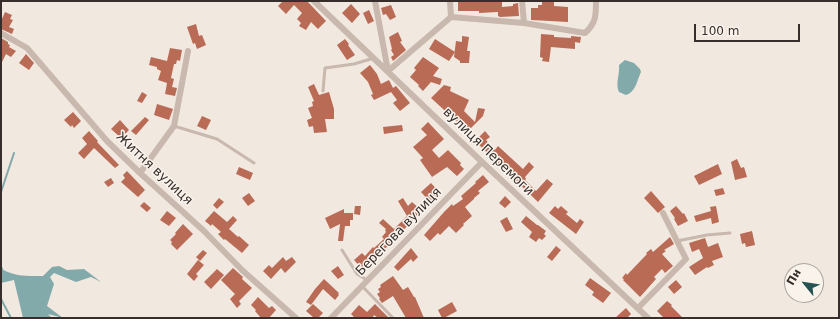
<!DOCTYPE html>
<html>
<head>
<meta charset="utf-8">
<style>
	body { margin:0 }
	#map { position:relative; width:840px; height:319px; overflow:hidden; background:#f1e8e0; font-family:"DejaVu Sans",sans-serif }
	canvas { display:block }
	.frame { position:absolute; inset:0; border:2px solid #372e2b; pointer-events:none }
	.north { position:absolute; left:784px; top:263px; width:40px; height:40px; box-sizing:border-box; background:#f9f3ec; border:1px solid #aba49f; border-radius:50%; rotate:300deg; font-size:11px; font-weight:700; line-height:16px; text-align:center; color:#372e2b }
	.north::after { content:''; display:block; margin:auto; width:14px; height:18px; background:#255354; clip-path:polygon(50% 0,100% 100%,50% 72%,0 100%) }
	.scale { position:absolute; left:694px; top:24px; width:106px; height:18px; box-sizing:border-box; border:2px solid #372e2b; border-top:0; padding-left:5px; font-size:12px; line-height:14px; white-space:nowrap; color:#372e2b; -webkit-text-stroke:3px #f9f3ec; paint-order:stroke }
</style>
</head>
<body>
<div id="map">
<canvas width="840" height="319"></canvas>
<div class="frame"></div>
<div class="north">Пн</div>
<div class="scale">100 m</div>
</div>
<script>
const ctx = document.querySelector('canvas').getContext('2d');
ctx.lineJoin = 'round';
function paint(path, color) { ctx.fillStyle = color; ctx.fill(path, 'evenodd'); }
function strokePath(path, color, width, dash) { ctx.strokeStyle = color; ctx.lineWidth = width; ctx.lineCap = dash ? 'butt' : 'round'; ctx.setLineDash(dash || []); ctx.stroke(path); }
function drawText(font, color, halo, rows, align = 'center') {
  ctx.font = font + ' "DejaVu Sans",sans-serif'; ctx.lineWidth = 3; ctx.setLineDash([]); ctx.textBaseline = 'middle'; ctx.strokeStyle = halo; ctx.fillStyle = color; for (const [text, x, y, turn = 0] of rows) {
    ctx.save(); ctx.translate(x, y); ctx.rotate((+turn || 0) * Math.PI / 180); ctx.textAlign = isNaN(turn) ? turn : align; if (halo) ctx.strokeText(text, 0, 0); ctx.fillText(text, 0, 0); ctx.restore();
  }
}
paint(new Path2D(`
	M625,60l9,3 6,6 1,3c-4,8 -5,20 -15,23l-7,-3c-4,-8 1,-18 0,-27z
	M59,266l8,4 17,-1 17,13 -10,-5 -15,5 -22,-9 -4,4 4,7 -7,22 16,12 -15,-4 4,4h-29l-9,-38 -13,3 1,-14c13,8 27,7 41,7l9,-9z`), '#82aaab');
strokePath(new Path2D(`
	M1,192l13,-39
	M1,267l1,2
	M1,299l10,19`), '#82aaab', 2);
paint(new Path2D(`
	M283,1h24l19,20 -8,8 -7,-7 -5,8 -7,-4 2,-3 -4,-4 5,-6 -8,-8 -8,9 -8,-8z
	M458,1h44v6l11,-1v-2l5,-1 1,13 -19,1 -2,-1v-4l-19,1v-2h-21z
	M542,1h12v5l14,1v15l-37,-2v-12h7v-3h4z
	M351,4l9,10 -8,9 -10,-10z
	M391,5l5,12 -6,3 -4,-6 -3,1 -2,-7z
	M369,10l5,11 -6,3 -5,-11z
	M5,12l7,3 -2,4 3,1 -4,7 5,2 -2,5 -11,-5v-8z
	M196,24l3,12 3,-1 4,10 -9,4 -2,-6 -2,1 -6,-17z
	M398,32l4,9 -2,1 6,8 -13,11 -2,-4 3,-2 -3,-5 1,-1 -3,-12z
	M541,34l13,1v2l17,1v-2l10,1 -1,6 -5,-1v7l-24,-2 -2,15 -7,-1 1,-3 -3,-1z
	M462,36l7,1 -2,14h3l-1,12h-9v-2l-6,-4 2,-16 6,1z
	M1,38l7,4v2l2,1 -1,2 7,4 -5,6 -5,-3 -5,10z
	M345,39l4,5 -1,1 7,10 -8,5 -10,-15z
	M435,39l20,13 -6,9 -20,-12z
	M170,48l12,2 -2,11 -3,-1 -1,4h-2l-3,14 3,1 -2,8 5,1 -2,8 -10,-2 2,-11 -9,-3 3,-9 -4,-2v-2l-8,-2 2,-8 16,4z
	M26,54l8,9 -5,7 -10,-7z
	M423,57l16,11 -6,8 9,3 -2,6 -9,-3 -8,9 -5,-5 1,-1 -9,-8 6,-7 -2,-2z
	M370,65l7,9 4,10 8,-4 4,8 3,-2 14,17 -10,8 -7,-8 4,-3 -6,-8 -17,8 -3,-5 2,-1 -5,-12 -8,-9z
	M314,84l5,11 10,-3 5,17v10h-9l2,13 -13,1 -1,-7 -4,1 -2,-7 5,-2 -4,-10 5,-2 -1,-4 2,-1 -6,-14z
	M444,85l7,2 -1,4 19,9 -5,11 11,11 3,-14 7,1 -2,7 -14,14 -3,-2 -1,1 -34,-31z
	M142,92l5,3 -5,8 -5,-2z
	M157,104l16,5 -4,11 -15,-5z
	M73,112l8,9 -7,7 -2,-3 -1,2 -7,-7z
	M202,116l9,4 -5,10 -9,-4z
	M145,117l4,3 -13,15 -5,-4z
	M120,120l9,10 -8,8 -10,-9z
	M428,122l16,17 -12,11 7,8 9,-8 13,13 -1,2 4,4 -7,7 -10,-9 -15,10 -12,-17 3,-2 -10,-11 14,-12 -6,-6z
	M402,125l1,6 -19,3 -1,-7z
	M89,131l9,10 -1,1 22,23 -4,3 -21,-20 -10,11 -6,-6 9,-9 -5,-6z
	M485,131l5,6 -4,3 9,10 3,-4 25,23 6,-7 5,5 -9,10 1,2 -1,1 11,11 11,-12 6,5 -15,18 -63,-61z
	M737,159l4,9 3,-1 3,10 -12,3 -4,-18z
	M718,164l4,10 -23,11 -5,-9z
	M239,167l14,6 -3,7 -14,-6z
	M127,171l18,19 -7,7 -17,-15 4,-4 -2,-3z
	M483,175l6,7 -11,9 2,2 -6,5v1l-9,8 7,9 -9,8 1,1 -8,8 -7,-7 -9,9 -2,-2 -8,8 -6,-6 20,-23 8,-8 1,2 10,-7 -2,-3 15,-13 -1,-1z
	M111,178l3,5 -6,4 -4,-5z
	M431,183l10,11 -10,9 -10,-11z
	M723,188l2,6 -9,2 -2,-6z
	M651,191l14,16 -7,6 -14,-15z
	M249,193l6,8 -7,5 -6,-8z
	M505,196l6,6 -6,6 -6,-5z
	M219,198l5,4 -7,7 -4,-4z
	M403,198l5,8 4,-4 10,9 -43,44 -2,-1 -7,8 1,1 -8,7 -9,-10 8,-7 3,3 8,-9 1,1 10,-9 -2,-2 4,-5 -1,-2 1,-1 -7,-6 4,-4 11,10 13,-13 -9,-15z
	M144,202l7,6 -4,4 -7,-6z
	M355,206h6l-1,9 -6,-1z
	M555,206l3,3 3,-3 7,6 -2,2 11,9 3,-4 4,3 -8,12 -27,-21z
	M676,206l7,8 1,-1 4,8 -10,5 -4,-7 1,-1 -5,-7z
	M716,206l3,16 -7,2 -1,-6 -15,4 -2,-6 17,-5 -1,-4z
	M344,209v4h9v7h-3v6h-5l-2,15h-5l2,-17 -10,5 -5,-11z
	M167,211l9,7 -7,8 -9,-6z
	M214,211l13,11 6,-6 4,4 -8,9 9,8 1,-1 10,9 -7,8 -17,-14 -1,1 -6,-6 3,-2 -9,-8 -1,2 -6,-5z
	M526,216l11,9h1l8,6 -2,3 2,2 -4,4 -3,-2 -3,4 -7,-5 3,-5 -11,-10z
	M507,217l6,12 -7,3 -6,-11z
	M183,224l10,10 -16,16 -6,-6 1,-2 -2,-2 6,-6 -1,-1z
	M752,231l3,14 -9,2 -1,-4 -3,1 -2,-10z
	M670,237l4,7 -10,6 2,1 -4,3 11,12 -8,7 -3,-4 -8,8 2,2 -16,18 -17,-17 1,-1 -2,-1 4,-5 1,2 20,-21 -1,-1 5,-4 2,3z
	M705,238l3,9 10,-4 5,14 -11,4 2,4 -6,3 -1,-1 -12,8 -6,-8 14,-9 -4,-9 -7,3 -3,-9z
	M556,246l5,4 -9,11 -5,-4z
	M411,248l7,9 -5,5 -2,-3 -13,12 -4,-4z
	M203,250l4,3 -7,8 -4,-4z
	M283,257l3,4 6,-4 4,5 -11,11 -4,-5 -10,11 -8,-8 6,-6 3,3z
	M198,260l6,5 -8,9 2,2 -4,5 -7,-7z
	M338,266l6,9 -6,4 -7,-8z
	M233,268l10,9 -1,2 10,9 -13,13 2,3 -4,4 -7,-9 5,-5 -14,-14z
	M217,269l7,6 -13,14 -7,-7z
	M393,276l10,14 5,-3 6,10h1l9,21h-18l-13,-22 -11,7 -3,-4 1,-1 -3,-4 3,-2 -2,-3 3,-2 -1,-2z
	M590,278l21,15 -8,10 -11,-8 2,-3 -9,-7z
	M324,279l15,14 -1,1 1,1 -4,5 -12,-11 -12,16 -5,-3 9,-13z
	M676,280l6,7 -8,7 -6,-7z
	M258,297l11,11 3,-2 4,4 -7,8h-8l-6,-7 1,-1 -5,-5z
	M667,301l5,4 -1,1 12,12h-19l-7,-7z
	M452,302l5,9 -13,7h-2l-4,-8z
	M313,304l10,9 -5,5h-4l-8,-7z
	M375,304l14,14h-11l-4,-3 -1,2 1,1h-19l-4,-4 8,-9 8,7z
	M626,308l5,6 -4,4h-12z`), '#b96b56');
strokePath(new Path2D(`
	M323,91l2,-23 29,-4 20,-6
	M174,126l43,13 37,24
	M677,241l30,-6 23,-2
	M342,250l15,24 10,6
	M362,286l31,32`), '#c8b8ad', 3);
strokePath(new Path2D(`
	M314,1l168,161 166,156
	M375,1l13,70
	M522,1l2,22
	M451,17l73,6 61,10c11,-10 11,-17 11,-32
	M1,33l26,15 80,93 33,32 64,58 38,39 54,48
	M388,71l63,-54 -1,-16
	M140,173l34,-47 14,-75
	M638,308l48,-49 -23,-46
	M331,318l151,-156`), '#c8b8ad', 6);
drawText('13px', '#372e2b', '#f9f3ec', [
	["вулиця Перемоги",488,152,44],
	["Житня вулиця",154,169,43],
	["Берегова вулиця",399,232,-46]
]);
</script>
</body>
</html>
